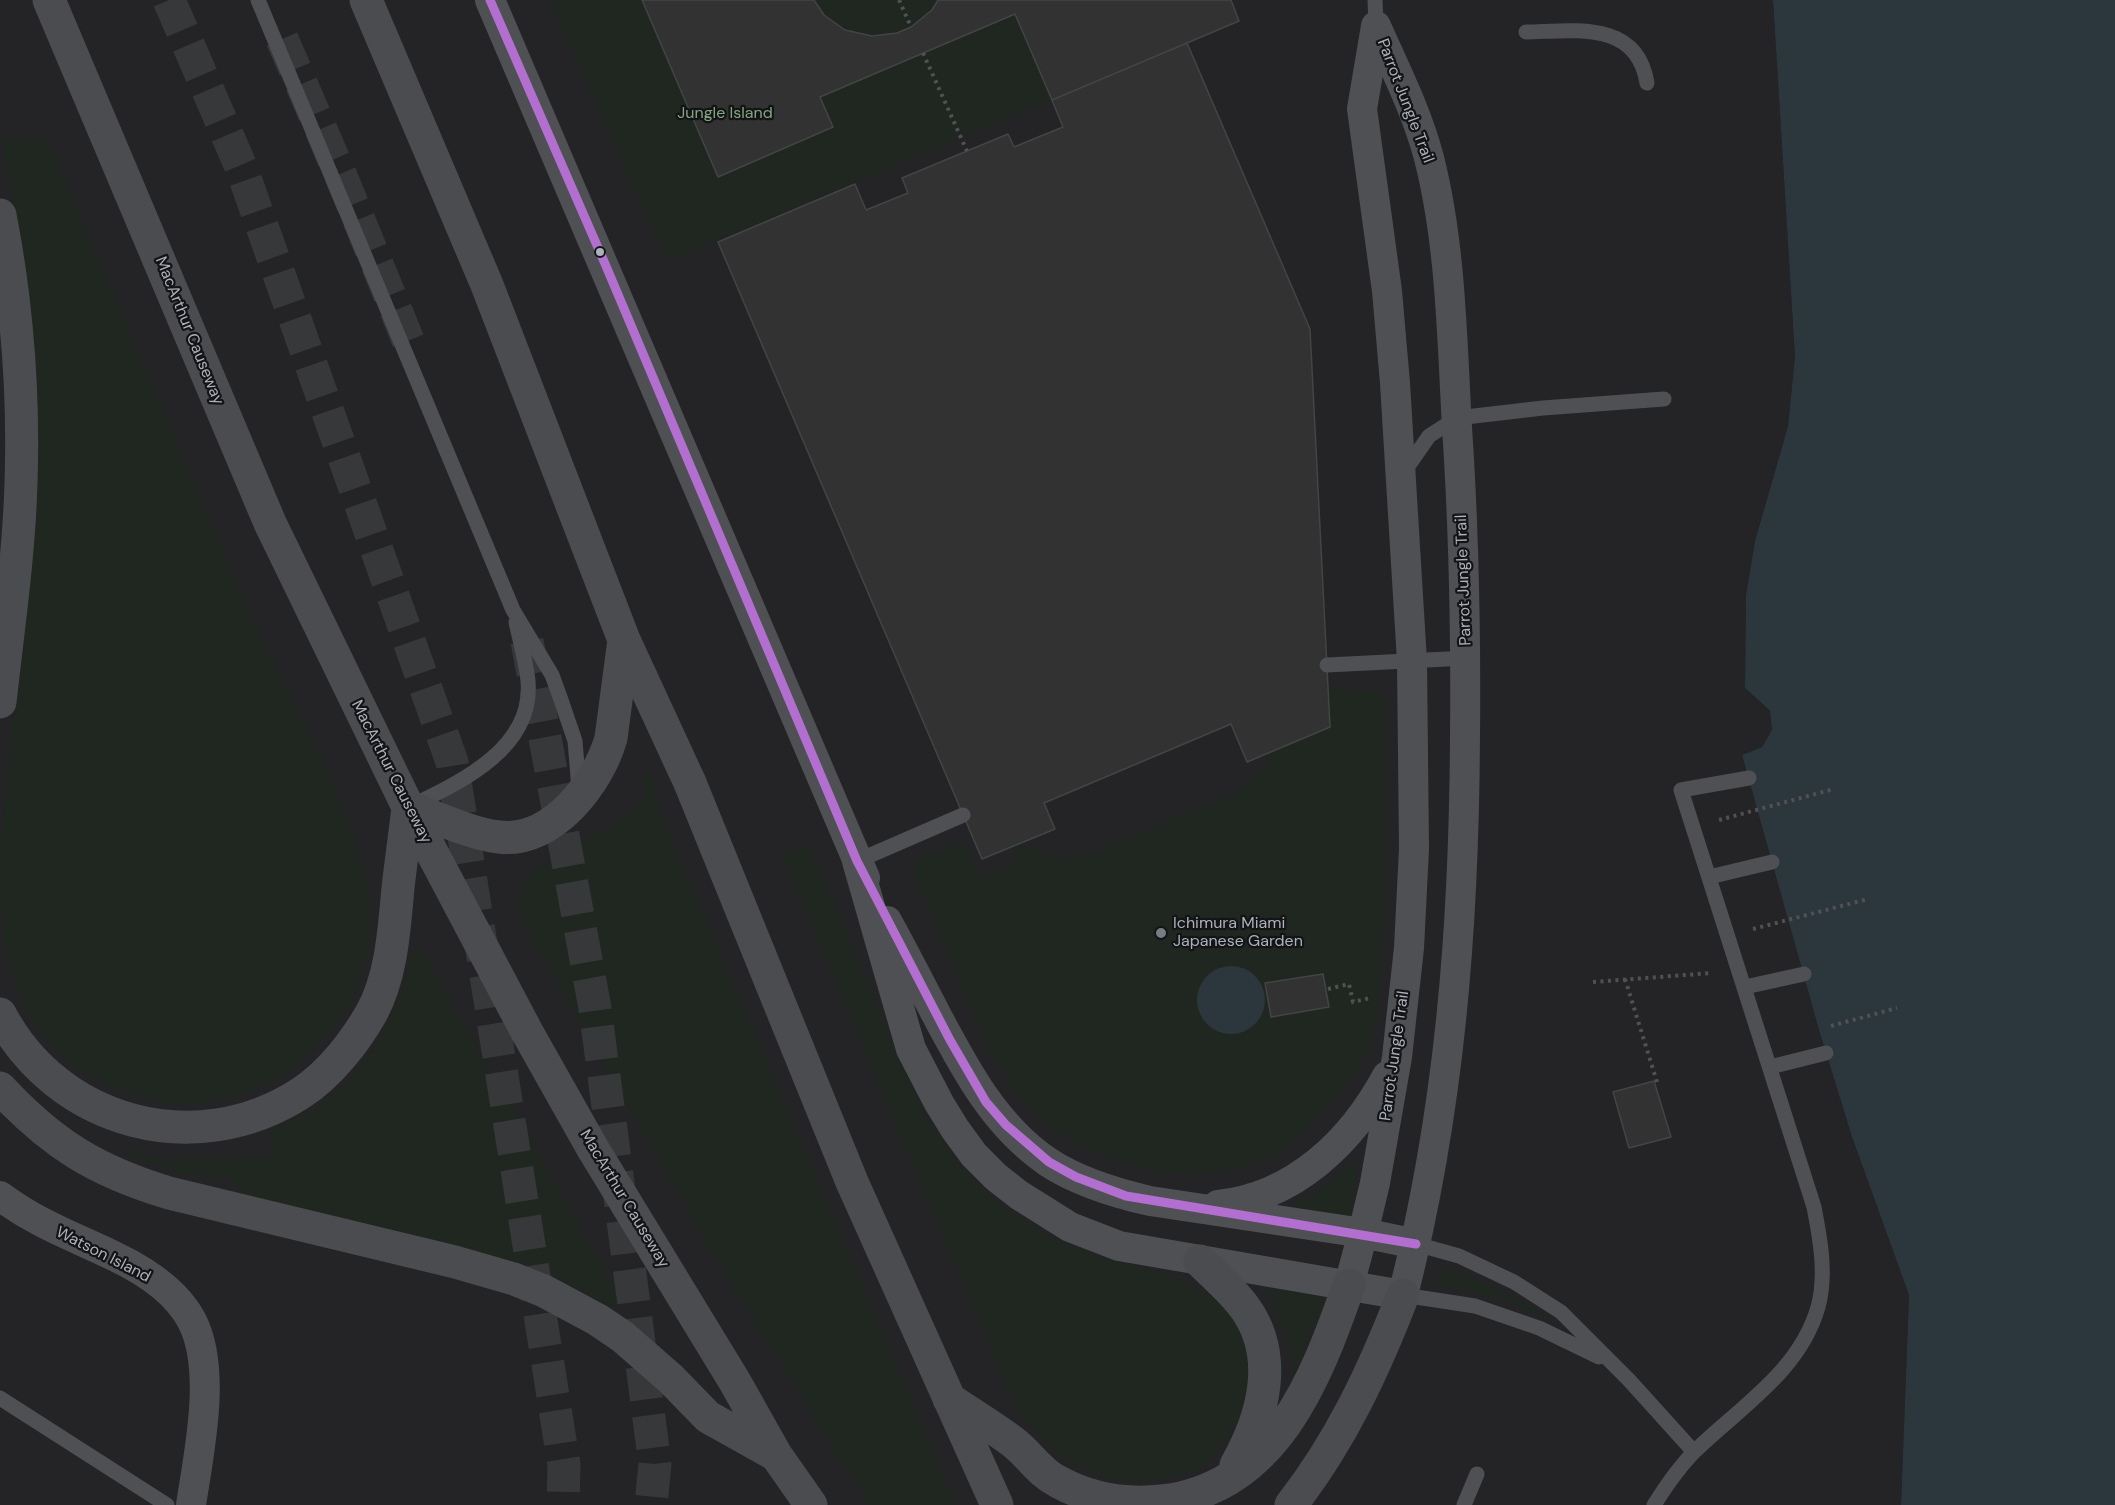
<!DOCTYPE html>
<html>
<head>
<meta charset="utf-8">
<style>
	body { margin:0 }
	canvas { display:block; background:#1a1a1a }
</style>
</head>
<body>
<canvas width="2115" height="1505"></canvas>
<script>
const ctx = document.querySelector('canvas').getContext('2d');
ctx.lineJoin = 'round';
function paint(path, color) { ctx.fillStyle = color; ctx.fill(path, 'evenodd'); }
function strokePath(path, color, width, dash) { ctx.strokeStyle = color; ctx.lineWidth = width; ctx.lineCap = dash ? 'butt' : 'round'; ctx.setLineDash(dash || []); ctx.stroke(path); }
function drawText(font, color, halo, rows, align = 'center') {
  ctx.font = font + ' "DM Sans",sans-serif'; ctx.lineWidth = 4.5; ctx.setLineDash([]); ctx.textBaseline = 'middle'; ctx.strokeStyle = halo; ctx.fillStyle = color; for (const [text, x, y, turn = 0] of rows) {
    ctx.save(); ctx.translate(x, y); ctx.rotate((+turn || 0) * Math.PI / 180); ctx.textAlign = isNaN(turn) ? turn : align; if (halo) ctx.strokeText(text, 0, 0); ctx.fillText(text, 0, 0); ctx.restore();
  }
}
paint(new Path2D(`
	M0,0h1773l22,357 -7,69 -33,115 -9,54 -1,93 25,24 2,18 -10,17 -20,8 77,275 33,107 57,158 -8,210h-1901z`), '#242426');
paint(new Path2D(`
	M549,0h682l8,21 -572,240z
	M38,138l9,5 8,13 196,461 88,178 26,77 3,21 2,46 -12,50 -26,42 -29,30 -27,19 -37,15 -33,7 -40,2 -57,-17 -41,-24 -20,-22 -21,-30 -21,-51 -6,-64v-44l32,-315 -11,-293 -19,-104z
	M1328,689l50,3 6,6c2,63 4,127 3,190 0,24 -4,48 -6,72 -2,26 -1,52 -8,77 -6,18 -27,46 -38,61 -17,22 -35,43 -60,56 -82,42 -194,13 -253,-56 -29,-33 -44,-73 -61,-113 -16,-38 -32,-76 -48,-114 5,-18 36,-23 52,-30l16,36 37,-15 -6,-15 9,-4c19,15 44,17 67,12l148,-63 24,-21 11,-19 58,-25z
	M647,774l6,4 6,16 -5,3 302,708h-87l-155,-249 -191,-333 -4,-26 6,-22c21,-14 115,-60 120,-80 1,-4 -2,-12 -1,-18z
	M808,843l117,273c48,77 102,119 190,145 20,5 42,8 61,16 10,4 19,10 28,15 5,3 12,6 16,9 4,4 7,10 11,15 32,42 23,88 -8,128 -9,11 -18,22 -31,26 -10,4 -20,9 -30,10 -67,11 -111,-24 -148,-76l-232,-549z
	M418,950l5,2 200,350 -10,6 -55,-30 -51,-18 -257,-65 -16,-10v-5l-9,-4 -39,-1 -61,-22 5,-5 35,13 110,-6 -5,-25c14,-7 31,-14 45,-22 52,-33 84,-95 95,-153z
	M1355,1163l3,1 -7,46 -6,6 -50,-9 -3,-2 20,-11z
	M1444,1269c36,11 70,26 102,46l-1,3 -42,-19 -65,-13 -3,-7 1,-4z
	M1274,1287l51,10 -30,77 -10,-44 -18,-38z`), '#1f2720');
paint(new Path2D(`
	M1773,0h342v1505h-214l8,-210 -57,-158 -33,-107 -77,-275 20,-8 10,-17 -2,-19 -25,-23 1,-93 9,-54 33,-115 7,-69z
	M1197 1000a34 34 0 1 1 68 0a34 34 0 1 1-68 0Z`), '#2c373d');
const building = new Path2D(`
	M642,0h172l10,15 21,15 27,6 25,-3 14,-6 21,-17 6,-10h293l8,21 -187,79 -37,-86 -195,83 13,30 -115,50z
	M1187,43l123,286 20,398 -83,35 -16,-38 -187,79 11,26 -73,30 -264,-617 137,-58 11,26 42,-17 -6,-15 106,-44 6,13 49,-20 -11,-27z
	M1323,974l6,33 -58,10 -6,-34z
	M1654,1081l17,56 -42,11 -16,-56z`);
paint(building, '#323232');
strokePath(building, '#424446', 1.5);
strokePath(new Path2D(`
	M169,0l72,167 211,595 112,703 -1,40
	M282,39l61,142 67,164
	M527,641l68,367 60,456 -4,41`), '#37383a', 33, [33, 16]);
strokePath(new Path2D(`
	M899,0l12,27
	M923,53l44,98
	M1719,820l115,-31
	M1753,929l115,-30
	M1625,979l32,103
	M1593,982l119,-9
	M1328,989l21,-5 4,18 17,-4
	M1831,1026l66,-18`), '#505155', 4, [3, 4.5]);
strokePath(new Path2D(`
	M258,0l255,610 39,65 8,22 15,44 4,48
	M1375,0l1,26
	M1526,32c49,-1 111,-12 121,51
	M1404,472l25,-36 28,-18 86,-10 121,-9
	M1327,665l140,-7
	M411,806c50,-24 123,-58 117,-125 -2,-20 -8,-40 -12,-59
	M857,861l106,-46
	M1709,877l63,-15
	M1745,987l59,-13
	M1770,1067l56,-14
	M1416,1244l43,12 55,26 47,30 68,68 65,72
	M1403,1295l72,11 64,22 60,29
	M0,1398l167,107
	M1464,1505l13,-31
	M1654,1505c12,-19 25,-38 41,-54 45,-44 105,-80 123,-144 9,-32 2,-69 -4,-100l-133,-417 68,-12`), '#4e5053', 15);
strokePath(new Path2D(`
	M490,0l375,878
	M857,861l54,188 28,54 16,26 19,26 22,22 23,18 51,32 49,19 284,49c47,-186 61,-367 62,-558 1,-105 -1,-205 -8,-310 -5,-88 -6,-183 -28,-269 -12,-46 -34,-89 -53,-132
	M887,921c17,31 33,62 49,93 29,55 59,112 112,148 30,20 67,31 102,39l213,32 53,11
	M0,1196c37,28 75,41 116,61 29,14 61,35 76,64 25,49 7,131 -1,184
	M1218,1205c77,-8 134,-64 169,-129
	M1349,1285l14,-52 12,-50 22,-126 12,-109 5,-99 -2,-188 -17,-278 -8,-92 -25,-182 14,-83`), '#4e5053', 30);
strokePath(new Path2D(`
	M49,0l221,523 138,284 119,225 66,117 142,233 41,73 35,50
	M366,0l121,285 137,355 66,143 162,399 145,323
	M0,215c17,88 24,178 21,268 -2,73 -13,146 -21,219
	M408,807c27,10 64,27 91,30 53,7 100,-55 112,-99l13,-98
	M0,1014c58,110 196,147 301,79 29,-19 54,-51 71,-81 20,-38 22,-82 26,-124 3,-27 7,-54 10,-81
	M0,1088c52,56 96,83 169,105l286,69 59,17 30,12 54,29 25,17 48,42 37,38 68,38
	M1200,1261c15,15 33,30 45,47 35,49 18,109 -9,157
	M949,1399c21,14 44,28 64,43 16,12 26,30 44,39 32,18 69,24 105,20 113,-12 154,-122 187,-216
	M1291,1505c50,-64 83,-135 112,-210`), '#4b4c4f', 33);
strokePath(new Path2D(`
	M490,0l116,266 251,595 93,179 36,62 20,23 43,37 27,15 50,19 290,48`), '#b36fd0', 9);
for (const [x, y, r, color] of [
	[600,252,5,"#abb2bb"],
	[1161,933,6,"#787d83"]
]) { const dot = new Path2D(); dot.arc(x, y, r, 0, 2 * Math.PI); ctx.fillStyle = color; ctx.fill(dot); strokePath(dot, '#141416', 2); }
drawText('16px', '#abb2bb', '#141416', [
	["Parrot Jungle Trail",1405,101,69],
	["MacArthur Causeway",189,331,68],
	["Parrot Jungle Trail",1464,580,-92],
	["MacArthur Causeway",391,772,63],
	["Parrot Jungle Trail",1395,1056,-82],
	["MacArthur Causeway",624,1199,59],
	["Watson Island",103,1255,27]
]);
drawText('16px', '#83a682', '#141416', [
	["Jungle Island",725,114]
]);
drawText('16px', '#abb2bb', '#141416', [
	["Ichimura Miami",1173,924],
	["Japanese Garden",1173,942]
], 'left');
</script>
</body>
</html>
